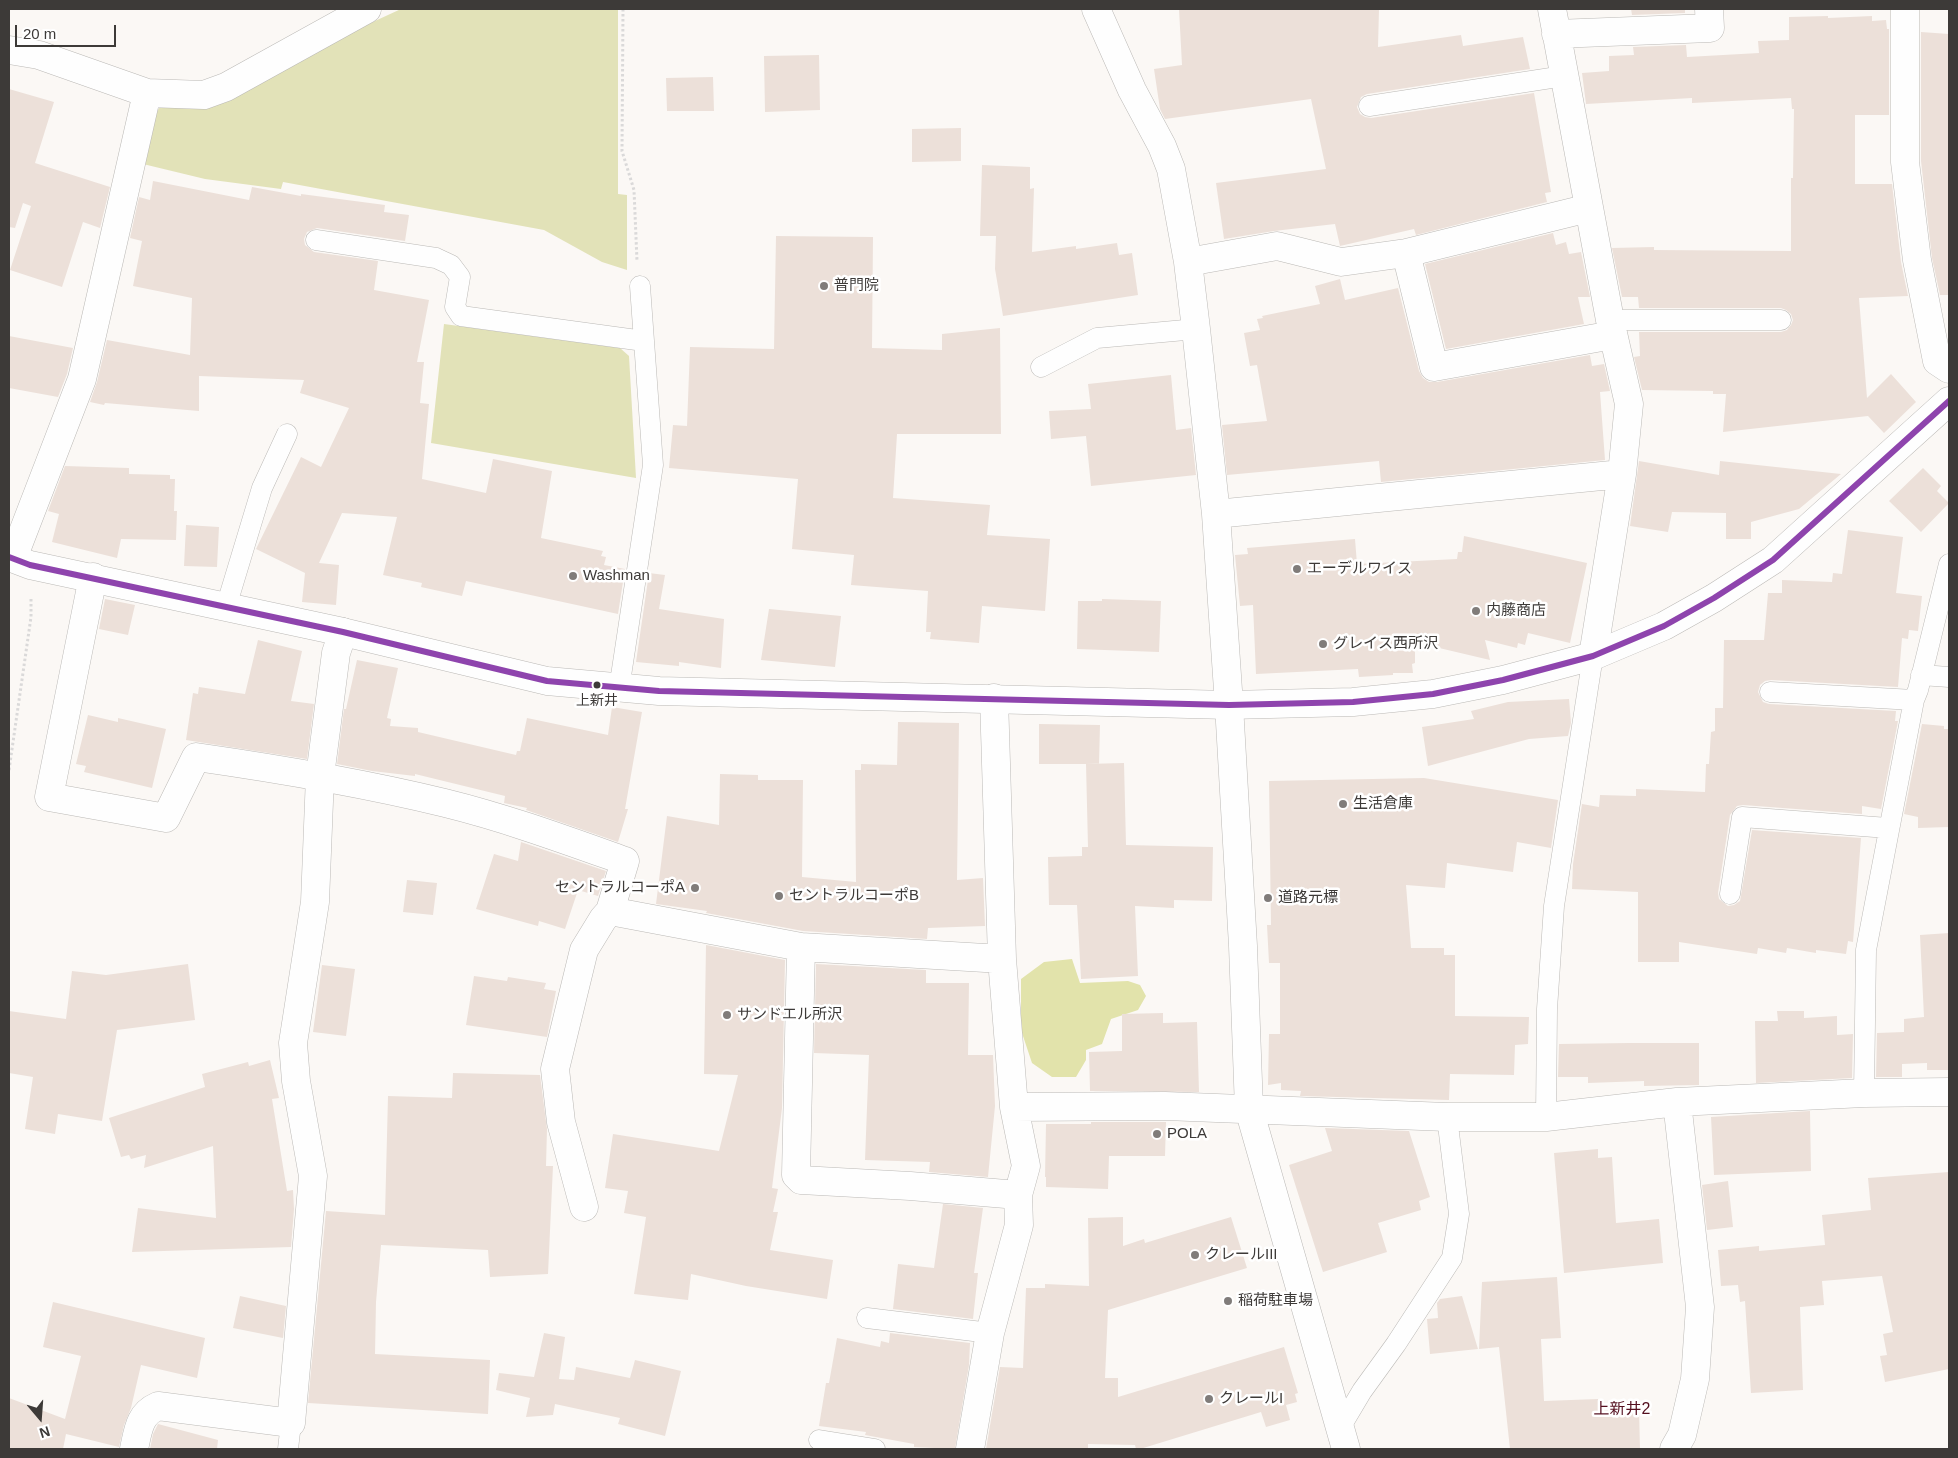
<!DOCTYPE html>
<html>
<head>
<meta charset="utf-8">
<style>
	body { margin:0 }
	#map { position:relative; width:1958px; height:1458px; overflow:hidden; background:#fbf8f5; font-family:Arial,sans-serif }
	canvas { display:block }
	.frame { position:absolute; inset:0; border:10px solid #3d3a38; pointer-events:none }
	.north { position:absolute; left:15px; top:1393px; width:50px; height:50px; -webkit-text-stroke:4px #fff; paint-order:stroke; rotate:162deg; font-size:14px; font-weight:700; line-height:20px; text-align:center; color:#3d3a38 }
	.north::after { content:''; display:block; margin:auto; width:18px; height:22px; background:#3d3a38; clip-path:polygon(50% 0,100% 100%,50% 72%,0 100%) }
	.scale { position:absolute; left:15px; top:25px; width:101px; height:22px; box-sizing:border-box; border:2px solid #3d3a38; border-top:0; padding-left:6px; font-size:15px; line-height:18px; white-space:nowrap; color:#3d3a38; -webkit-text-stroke:4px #fff; paint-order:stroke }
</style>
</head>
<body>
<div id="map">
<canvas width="1958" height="1458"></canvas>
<div class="frame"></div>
<div class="north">N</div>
<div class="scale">20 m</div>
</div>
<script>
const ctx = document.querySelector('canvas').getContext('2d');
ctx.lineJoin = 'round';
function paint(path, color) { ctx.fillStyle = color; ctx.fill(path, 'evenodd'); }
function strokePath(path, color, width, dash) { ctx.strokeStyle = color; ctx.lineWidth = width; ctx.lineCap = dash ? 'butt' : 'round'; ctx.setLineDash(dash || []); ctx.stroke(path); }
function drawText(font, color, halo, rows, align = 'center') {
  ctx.font = font + ' Arial,"Noto Sans JP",sans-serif'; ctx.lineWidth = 5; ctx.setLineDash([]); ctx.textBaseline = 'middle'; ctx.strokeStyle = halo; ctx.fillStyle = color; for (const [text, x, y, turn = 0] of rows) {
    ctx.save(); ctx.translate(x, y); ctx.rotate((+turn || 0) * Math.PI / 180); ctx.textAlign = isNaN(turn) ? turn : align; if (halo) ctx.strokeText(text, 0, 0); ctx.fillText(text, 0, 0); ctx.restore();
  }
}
paint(new Path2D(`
	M401,9h217v185l9,1v75l-25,-8 -58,-32 -261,-48 -2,7 -76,-10 -62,-15 9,-46 8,-11h52l100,-57z
	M444,324l176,24 9,8 7,122 -205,-35z`), '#e2e2b8');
paint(new Path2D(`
	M1072,959l8,24 48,-2 12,4 6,11 -8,14 -27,9 -9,25 -16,6v10l-10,17h-24l-20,-14 -11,-33v-51l23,-17z`), '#e2e3ab');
paint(new Path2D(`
	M1179,9h200l-1,38 83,-12 2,11 60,-9 7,32 -163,25 -6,3 -4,10 3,7 5,3 6,1 163,-25 17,99 -6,1 2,9 -131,33 -2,-6 -74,17 -5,-22 -61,7 -50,8 -8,-56 110,-14 -15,-70 -146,20 -5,-10 -6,-40 28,-4z
	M1631,9h54v4l-53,2z
	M1828,16v2l44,-2v5l14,-1 1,9h2v86h-34v69h37l9,78 7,34 -49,2 8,100 24,-24 25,28 -32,31 -16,-17 -145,16 3,-38h-13v-3l-71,-1 -8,-33 6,-1 -1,-24h142l6,-2 4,-5 2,-5 -2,-6 -5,-4 -5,-2h-142l-1,-11h-16l-10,-49 42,-1v3l137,1v-73h2l1,-69h-2l-1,-11 -99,5v-5l-106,6 -4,-31 27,-2v-15l25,-1 -1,-8 53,-2 1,12 72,-4 -1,-12 31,-1v-23z
	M1921,32l28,2v261h-9l-8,-37 -11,-97z
	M819,55l1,55 -55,2 -1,-56z
	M713,77l1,34h-47l-1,-33z
	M9,89l45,13 -19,61 75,24 -10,41 -17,-6 -21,65 -52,-17 21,-64 -8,-3 -8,25 -6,-1z
	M961,128v33l-49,1v-33z
	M982,165l48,2v22l4,-1 -2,64 44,-6v3l41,-6 2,12 13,-2 6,42 -135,21 -8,-47 1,-33h-16z
	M153,181l96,19 3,-13 49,9v-2l84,11 -1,7 25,3 -4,26 -88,-13 -10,4 -3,7 1,6 9,7 64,9 -4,29 55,10 -12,62h7l-4,41 9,1 -7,75 64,14 7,-34 59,12 -11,67 62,13 -2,5 5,1 -2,8 21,4 -7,45 -152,-33 -4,15 -41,-9 1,-4 -39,-8 14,-58 -55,-4 -23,50 20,2 -3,40 -34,-3 3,-29 -49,-24 45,-92 20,10 28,-59 -49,-15 4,-13 -105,-4v35l-94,-8 -1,2 -14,-3 7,-20 10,-42 83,15 2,-57 -59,-12 9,-45 -12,-3 9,-41 11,3z
	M1553,233l3,12 10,-3 3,12 12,-2 9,45h-12l6,27 -138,25 -21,-85z
	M776,236l97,1 -1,111 70,2v-16l58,-6 1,106h-104l-4,64 97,7 -3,30 63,4 -5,72 -63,-5 -3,37 -49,-4 1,-7h-5l2,-41 -77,-6 3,-30 -62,-6 6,-70 -129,-11 4,-43 14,1 3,-79 84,2z
	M1340,279l5,21 53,-12 21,83 4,7 6,4h8l153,-27 2,11 12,-2 6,27 -10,1 5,68 -224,22 -2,-21 -152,14 -5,-50 45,-4 -10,-56 -7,1 -6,-33 16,-3 -3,-11 6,-1 -1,-2 58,-12 -5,-18z
	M9,336l64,12 -6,26 -9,23 -49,-9z
	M1171,375l5,55 15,-2 5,47 -105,11 -5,-50 -35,3 -2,-28 42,-2 -3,-25z
	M1639,461l80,14 1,-14 121,13 -42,35 -48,13v17h-25v-26l-54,-1 -4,20 -38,-6z
	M65,466l64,2v6l41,1v4h5l-1,32h3l-1,29 -55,-1 -4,19 -65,-16 7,-28 -11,-3z
	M1923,468l18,18 -4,5 12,12 -28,29 -32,-31z
	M186,525l33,2 -2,40 -33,-1z
	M1848,530l55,7 -7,56 26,3 -4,35 -9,-1 -1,9 -6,-1 -4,49 -127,-7 -6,1 -5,4 -2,7 5,10 6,2 127,7 -1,10h3l-17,88 -19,-3v8l-119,-9 -6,1 -7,9 -12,78 1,6 9,7 6,-1 6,-4 12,-71 109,8 -8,104 -5,-1 -2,13 -30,-4v3l-29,-5 -1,5 -28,-5 -1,6 -78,-12v20h-41v-70l-66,-3 1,-25 9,-60 17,3 1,-12 36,1v-7l69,3 1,-28h3l2,-32 4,-1v-23h8l1,-68h40l4,-47h14v-13l50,2 1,-9 9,1z
	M1464,536l123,27 -17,80 -42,-10 -3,12 -7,-2 -1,5 -32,-8 5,20 -72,-17v5h-3v15l-3,1 1,9h-20v2l-34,2 -1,-8 -102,5 -3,-69 -13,1 -5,-51 13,-1 -1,-6 108,-9 2,25 100,-5 1,-7h4z
	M649,573l16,2 -6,34 65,10 -3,49 -42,-6v4l-43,-4z
	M105,599l30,6 -7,30 -29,-6z
	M1102,599l59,2 -2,51 -82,-3 1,-48h24z
	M769,609l72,7 -6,51 -74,-7z
	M258,640l44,11 -11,50 23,3 -7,55 -121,-19 7,-47 5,1 1,-7 46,7z
	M357,660l41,8 -11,50 4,1 -1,7 28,2v4l98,23 1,-4h3l7,-33 81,17 4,-28 30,5 -17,97h3l-10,33 -92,-32 1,-2 -23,-5 1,-7 -90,-22v2l-43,-5 -35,-7 7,-55h2z
	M1569,699l2,24 -3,13 -39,3 -101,27 -6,-39 52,-8 -3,-8 37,-9z
	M88,715l30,7v-4l48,11 -14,59 -68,-16 2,-6 -10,-2z
	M898,722l61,1 -2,157 26,-2 2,48 -57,2 -1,11 -124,-8 -97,-18 1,-2 -51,-7 11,-88 52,9 1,-51 38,1v5h45l-1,97 54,5 -1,-112h6v-6l36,1z
	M1039,724l61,1 -1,39h-60z
	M1922,724l22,2v3h5v98l-31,1v-11l-14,-3z
	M1124,763l2,82 87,2 -1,54 -38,-1v8l-39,-2 3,70 -57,3 -4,-74h-28l-1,-48 34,-1v-9h6l-2,-83z
	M1424,778l134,22 -7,48 -34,-6 -4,30 -66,-9 -2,25 -39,-3 5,63h33v7h11v61l74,1 -1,27 -13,1 -1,30 -64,-1 -1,26 -149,-4 1,-5 -20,-1v-7l-13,2 1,-51h11v-71h-11l-2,-38h4l-2,-144z
	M521,842l85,29 -8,25 -20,-6 -13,39 -26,-8 -1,5 -62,-17 18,-55 24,7z
	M407,880l30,3 -4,32 -30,-3z
	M1949,933v137h-22v-7l-25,1v13h-26l1,-44 27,-1v-13l20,-2 -4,-82z
	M706,945l79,15 -3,148 -10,80 6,1 -5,23h5l-8,38 63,10 -6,39 -81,-13 -55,-12 -3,26 -54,-6 12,-77 -22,-4 4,-22 -23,-3 8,-54 106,17 19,-76 -34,-1z
	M188,964l7,56 -78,10 -15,91 -44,-7 -3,20 -30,-5 8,-52 -24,-4v-62l57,8 6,-48 34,4z
	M816,964l110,6v13h43l-1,72h25l2,51 -7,71 -59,-5 1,-10 -65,-2 4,-105 -55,-2z
	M322,965l33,4 -9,67 -33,-4z
	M474,976l33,5 1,-4 38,6 -2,6 12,2 -9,46 -81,-12z
	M1777,1011h27v7l33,-2v19l16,-1 -1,44 -96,5 -1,-62h23z
	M1163,1013v10l34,-1 2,70 -109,-1 -1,-39 33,-1v-37z
	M1629,1043h70v42l-55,1v-5l-56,2v-6h-30l1,-33z
	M270,1060l9,38 -7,1 15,92 6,-1 1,19 -3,38 -159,5 6,-44 78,10 -3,-72 -69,22 2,-13 -15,4 -2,-4 -8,2 -12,-39 96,-31 -3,-13 46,-12 1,4z
	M453,1073l87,2 7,54 -1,37h7l-5,108 -58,3 -2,-27 -107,-5 -5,57 -1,52 115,6 -2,54 -180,-11 18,-192 59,4 3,-119 64,2z
	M1810,1111l1,60 -97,4 -3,-58z
	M1091,1122h75l-1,34h-56l-1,33 -62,-2v-10h-1l1,-53h45z
	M1325,1128l84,3 21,66 -11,4 2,9 -43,13 9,29 -64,20 -34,-107 43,-14z
	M1598,1149v9l14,-1 4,66 43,-4 4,44 -99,10 -10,-120z
	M1949,1172v197l-64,13 -5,-26 7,-1 -4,-21 10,-2 -11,-56 -60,5 2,24 -24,2 3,83 -52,3 -6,-92 -5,1 -2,-17 -17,1 -3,-36 41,-4v5l66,-6 -3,-30 49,-5 -3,-32z
	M1728,1181l5,46 -26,3 -5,-45z
	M943,1204l40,4 -9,65h4l-5,46 -80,-10 5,-45 36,4z
	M1123,1217v29l21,-7 1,4 86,-26 16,51 -139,42 -3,68h13v19l166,-50 14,46 -3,1 2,8 -11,3 4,15 -24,7 -5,-15 -121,37h-4l-1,-4 -47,-1v5h-102l14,-82 23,1 3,-80h19v-4l44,2 -1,-68z
	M1557,1277l4,61 -20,1 3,62 54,-2 1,12 40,-2 1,40h-130l-11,-102 -20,2 3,-67z
	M240,1296l46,10 -3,32 -50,-10z
	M1462,1296l16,53 -48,5 -3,-35 11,-1 -1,-15 3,-4z
	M53,1302l152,36 -8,40 -56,-13 -10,43 -7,17 -5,22 -53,-13 -3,15h-54v-51l56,21 16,-63 -38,-9z
	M544,1333l21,4 -6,42 15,1 2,-13 54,11 5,-18 46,11 -16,65 -47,-12 2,-6 -65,-14 -2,11 -27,2 4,-19 -34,-8 3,-17 35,4z
	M890,1333l80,10 -1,22 -14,84 -41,-2v-3l-49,-9 1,-3 -47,-6 7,-43h3l8,-45 43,9 1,-6 8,2z
	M158,1424l60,16 -1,9h-67l3,-15z`), '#ece0d9');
const service = new Path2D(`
	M1369,106l195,-30
	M316,240l120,18 15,7 9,12 -5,30 6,9 183,25
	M1610,320h171
	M1041,367l56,-29 99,-9
	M226,607l36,-119 25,-54
	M1921,675l28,2
	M619,689l34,-224 -13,-179
	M1770,692l144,8
	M1730,894l12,-77 146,11
	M1864,1093l2,-143 48,-250 4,-10 31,-126
	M1546,1117l1,-108 7,-103 39,-250
	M867,1318l123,15
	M1340,1428l22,-37 34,-47 56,-86 7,-44 -12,-97
	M819,1440l56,9
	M288,1449l3,-26`);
const minor = new Path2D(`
	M1096,9l36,81 30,56 9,23 17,93 8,67 20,185 13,191
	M1552,9l58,311 19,84 -7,70 -29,182
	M1905,9v153l12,98 20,101 12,8
	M1556,34l154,-6 -1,-19
	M9,50l30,5 108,38 57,2 22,-8 141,-78
	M1406,253l28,114 179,-32
	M1188,262l89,-16 64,16 65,-9 183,-45
	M1216,514l406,-40
	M13,558l69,-179 65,-286
	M93,577l-44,220 117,21 30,-61c84,12 167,26 249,46 61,15 121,37 180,58l-15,50 -7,8 -19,31 -29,119 6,53 23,85
	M994,698l8,261 12,148
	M610,911l191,36 201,12
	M801,947l-5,228 5,5 109,6 108,9
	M134,1449c4,-18 5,-35 24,-43l133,17 22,-247 -17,-95 -3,-38 22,-141 5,-126 16,-123 7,-21
	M970,1449l20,-116 29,-108 -1,-30 8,-29 -12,-59 151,-1 282,11h99l131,-15 187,-9 85,-1
	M1674,1449l8,-14 13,-56 5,-72 -23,-205`);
const tertiary = new Path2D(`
	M1229,705l14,241 6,163 97,340`);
const trunk = new Path2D(`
	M9,557l21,8 313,67 204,49 112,10 570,14 124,-3 80,-8 70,-14 90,-24 71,-30 50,-28 59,-38 176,-159`);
strokePath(service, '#bbb9b6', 21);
strokePath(minor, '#bbb9b6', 29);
strokePath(tertiary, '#bbb9b6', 29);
strokePath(trunk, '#bbb9b6', 29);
strokePath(new Path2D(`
	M623,9l-1,142 12,39 3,71
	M9,770l22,-153v-19`), '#dad9d9', 3, [2.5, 2.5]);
strokePath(service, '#fefefe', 20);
strokePath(minor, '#fefefe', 28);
strokePath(tertiary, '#fefefe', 28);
strokePath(trunk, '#fefefe', 28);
strokePath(new Path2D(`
	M9,557l21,8 313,67 204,49 112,10 570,14 124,-3 80,-8 70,-14 90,-24 71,-30 50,-28 59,-38 176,-159`), '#8e44ad', 6);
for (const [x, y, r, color] of [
	[824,286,5,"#807c7a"],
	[1297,569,5,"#807c7a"],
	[573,576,5,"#807c7a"],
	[1476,611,5,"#807c7a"],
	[1323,644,5,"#807c7a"],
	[597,685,4.5,"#3d3a38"],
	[1343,804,5,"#807c7a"],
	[695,888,5,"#807c7a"],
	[779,896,5,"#807c7a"],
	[1268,898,5,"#807c7a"],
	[727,1015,5,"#807c7a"],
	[1157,1134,5,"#807c7a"],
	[1195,1255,5,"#807c7a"],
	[1228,1301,5,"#807c7a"],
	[1209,1399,5,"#807c7a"]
]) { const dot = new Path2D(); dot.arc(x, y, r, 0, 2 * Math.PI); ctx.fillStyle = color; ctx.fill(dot); strokePath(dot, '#fff', 2); }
drawText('14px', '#3d3a38', '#fff', [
	["上新井",597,701]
]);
drawText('15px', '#3d3a38', '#fff', [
	["普門院",834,286],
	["エーデルワイス",1307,569],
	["Washman",583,576],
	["内藤商店",1486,611],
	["グレイス西所沢",1333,644],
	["生活倉庫",1353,804],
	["セントラルコーポA",685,888,"right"],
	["セントラルコーポB",789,896],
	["道路元標",1278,898],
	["サンドエル所沢",737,1015],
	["POLA",1167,1134],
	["クレールIII",1205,1255],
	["稲荷駐車場",1238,1301],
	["クレールI",1219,1399]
], 'left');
drawText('16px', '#540f1f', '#fff', [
	["上新井2",1622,1410]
]);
</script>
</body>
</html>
